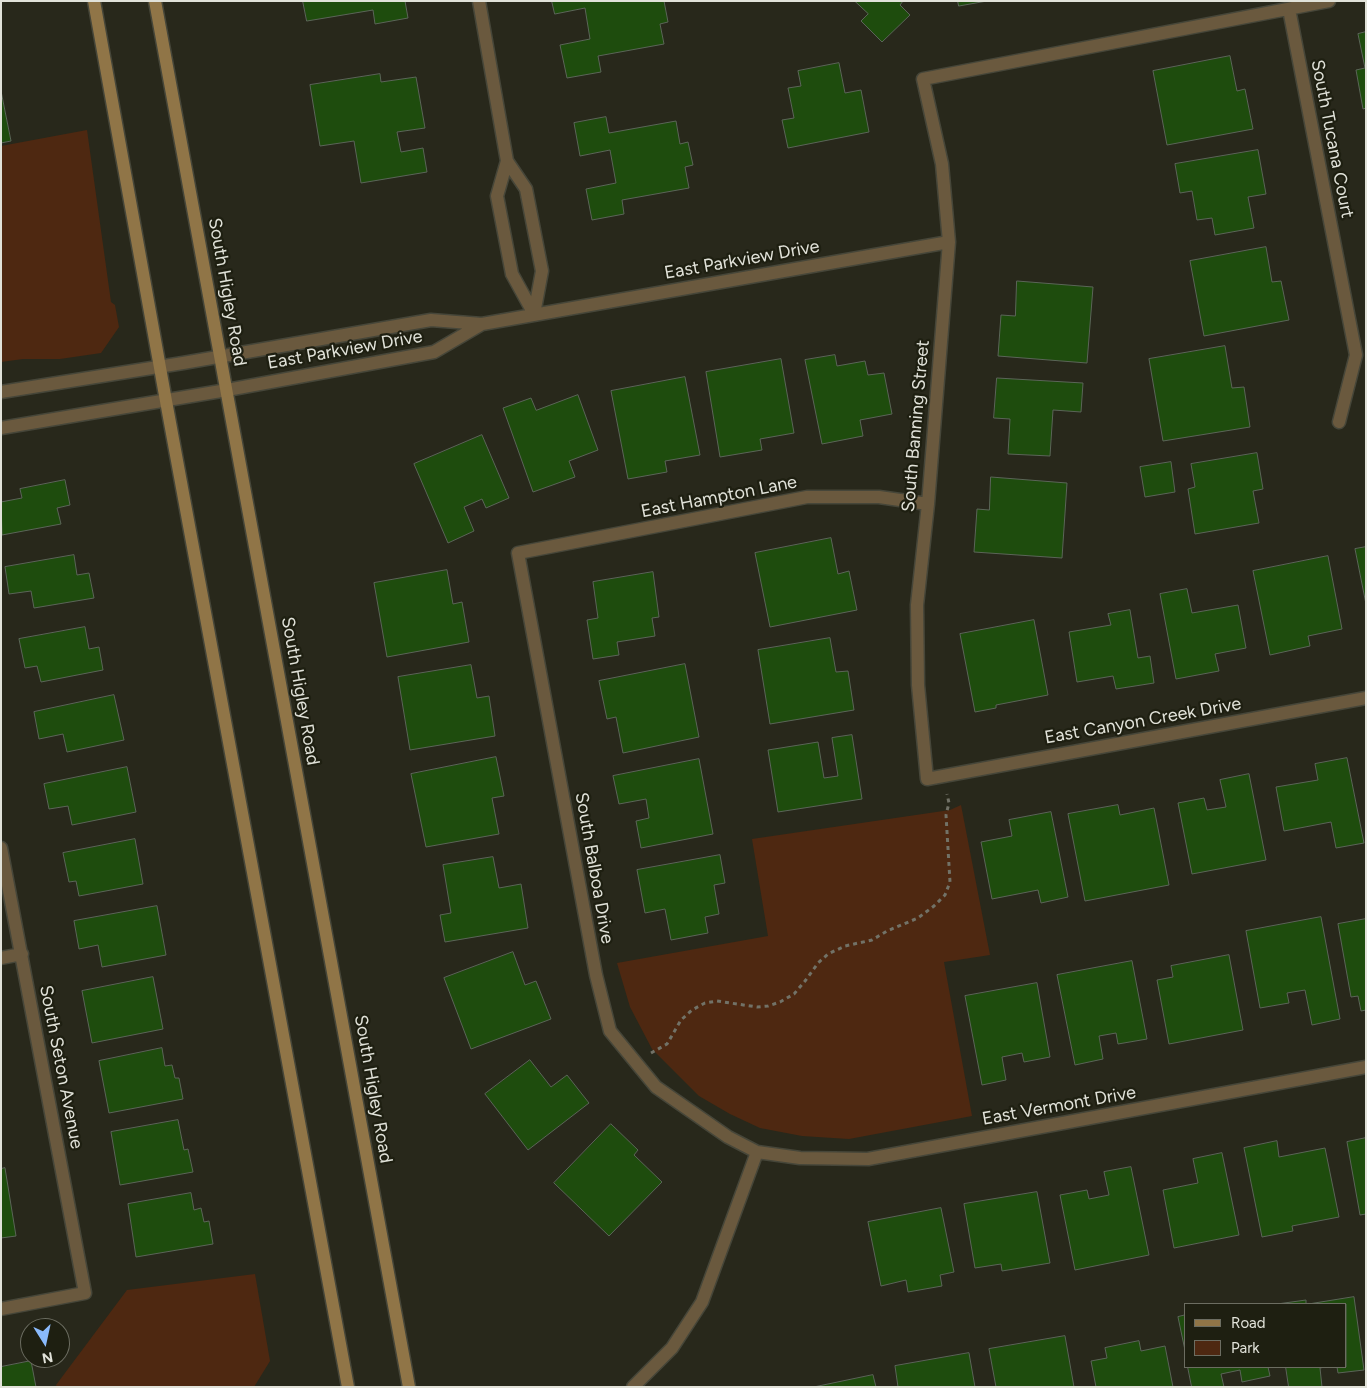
<!DOCTYPE html>
<html>
<head>
<meta charset="utf-8">
<style>
	body { margin:0 }
	#map { position:relative; width:1367px; height:1388px; overflow:hidden; background:#28281b; font-family:Figtree,sans-serif }
	canvas { display:block }
	.frame { position:absolute; inset:0; border:2px solid #e1e2d9; pointer-events:none }
	.legend { position:absolute; left:1184px; top:1303px; width:162px; height:65px; box-sizing:border-box; background:#1e1f11; border:1px solid #6c6d61; margin:0; padding:6px 9px; list-style:none; font-size:15px; color:#e1e2d9 }
	.legend li { display:flex; align-items:center; gap:10px; height:25px }
	.legend b { width:25px; border:1px solid #6c6d61 }
	.north { position:absolute; left:20px; top:1318px; width:50px; height:50px; box-sizing:border-box; background:#1e1f11; border:1px solid #6c6d61; border-radius:50%; rotate:170deg; font-size:14px; font-weight:700; line-height:20px; text-align:center; color:#e1e2d9 }
	.north::after { content:''; display:block; margin:auto; width:18px; height:22px; background:#8abafc; clip-path:polygon(50% 0,100% 100%,50% 72%,0 100%) }
</style>
</head>
<body>
<div id="map">
<canvas width="1367" height="1388"></canvas>
<div class="frame"></div>
<ul class="legend">
<li><b style="height:6px;background:#907547"></b>Road</li>
<li><b style="height:14px;background:#4e2811"></b>Park</li>
</ul>
<div class="north">N</div>
</div>
<script>
const ctx = document.querySelector('canvas').getContext('2d');
ctx.lineJoin = 'round';
function paint(path, color) { ctx.fillStyle = color; ctx.fill(path, 'evenodd'); }
function strokePath(path, color, width, dash) { ctx.strokeStyle = color; ctx.lineWidth = width; ctx.lineCap = dash ? 'butt' : 'round'; ctx.setLineDash(dash || []); ctx.stroke(path); }
function drawText(font, color, halo, rows, align = 'center') {
  ctx.font = font + ' Figtree,sans-serif'; ctx.lineWidth = 4.5; ctx.setLineDash([]); ctx.textBaseline = 'middle'; ctx.strokeStyle = halo; ctx.fillStyle = color; for (const [text, x, y, turn = 0] of rows) {
    ctx.save(); ctx.translate(x, y); ctx.rotate((+turn || 0) * Math.PI / 180); ctx.textAlign = isNaN(turn) ? turn : align; if (halo) ctx.strokeText(text, 0, 0); ctx.fillText(text, 0, 0); ctx.restore();
  }
}
paint(new Path2D(`
	M87,130l24,172 4,3 4,22 -18,26 -41,6h-37l-22,3v-216z
	M961,805l29,150 -46,7 28,154 -123,23 -47,-3 -42,-8 -30,-14 -31,-18 -47,-47 -22,-42 -13,-44 151,-27 -16,-97 198,-29z
	M255,1274l15,87 -16,26h-197l-1,-2 71,-95z`), '#4e2811');
const building = new Path2D(`
	M303,1h102l3,17 -33,6 -2,-14 -66,11z
	M552,1h112l4,21 -8,2 4,20 -66,12 3,16 -34,6 -7,-33 30,-6 -5,-31 -30,6z
	M855,1h48l-3,4 10,10 -28,27 -21,-21 7,-7z
	M958,1h29l-28,5z
	M1366,32v76l-3,1 -7,-39 9,-2 -7,-34z
	M1230,56l7,35 8,-2 8,40 -86,16 -14,-74z
	M839,63l6,30 16,-3 8,42 -81,16 -6,-28 12,-2 -6,-30 13,-2 -3,-15z
	M380,74l1,8 35,-5 9,51 -28,4 4,20 22,-4 4,24 -66,11 -7,-42 -34,5 -10,-61z
	M1,91l10,50 -10,2z
	M606,117l3,16 67,-12 4,23 8,-2 5,23 -8,2 4,21 -67,12 2,14 -32,6 -6,-31 30,-6 -6,-33 -30,6 -6,-33z
	M1258,150l8,44 -18,3 6,31 -39,7 -3,-17 -15,2 -5,-29 -12,2 -5,-29z
	M1266,247l6,35 9,-1 8,39 -85,16 -14,-75z
	M1017,281l76,6 -6,76 -89,-7 3,-41 14,1z
	M1225,346l7,42 12,-1 6,40 -87,14 -14,-82z
	M835,355l2,11 28,-5 3,14 16,-2 8,41 -32,6 3,16 -41,8 -17,-84z
	M781,359l13,74 -34,6 2,11 -42,7 -14,-85z
	M685,377l15,78 -35,6 2,11 -39,7 -17,-88z
	M997,378l86,5 -2,29 -28,-2 -3,46 -42,-2 2,-35 -16,-1z
	M578,395l20,55 -29,11 6,16 -42,15 -30,-84 28,-10 5,12z
	M482,435l27,63 -23,10 -4,-9 -18,8 10,24 -26,12 -34,-79z
	M1257,453l6,36 -10,2 6,32 -64,11 -7,-45 7,-2 -4,-23z
	M1171,462l4,30 -30,5 -5,-30z
	M991,477l76,6 -5,75 -88,-6 3,-43 12,1z
	M65,480l5,25 -13,3 4,16 -59,11 -1,-33 21,-4 -2,-9z
	M831,538l7,36 11,-3 8,39 -87,17 -15,-74z
	M1366,547v57l-11,-55z
	M74,555l3,20 12,-2 5,25 -60,10 -3,-17 -22,3 -4,-27z
	M1328,556l14,73 -34,7 2,10 -40,9 -17,-84z
	M447,570l6,34 9,-2 7,40 -82,15 -13,-74z
	M653,572l6,45 -7,1 3,18 -38,6 2,13 -26,4 -6,-39 11,-2 -5,-36z
	M1187,589l5,24 46,-8 8,43 -31,6 4,17 -43,8 -16,-85z
	M1130,610l8,48 12,-2 4,27 -38,6 -3,-13 -36,6 -8,-50 42,-7 -3,-11z
	M1034,620l14,75 -52,10v3l-21,4 -15,-78z
	M85,627l4,22 10,-2 4,23 -62,12 -4,-16 -12,2 -6,-29z
	M830,638l6,34 12,-1 6,39 -84,14 -12,-74z
	M685,664l14,73 -76,16 -7,-36 -9,2 -8,-38z
	M471,665l6,33 12,-2 6,40 -85,14 -12,-73z
	M114,695l10,45 -57,12 -4,-18 -24,5 -5,-27z
	M852,735l10,64 -84,13 -10,-62 50,-8 6,36 14,-2 -6,-38z
	M496,757l8,39 -12,2 7,36 -73,13 -15,-73z
	M1347,758l17,85 -28,5 -5,-26 -47,9 -8,-44 42,-7 -3,-16z
	M699,759l14,75 -72,14 -5,-27 13,-3 -3,-19 -27,5 -6,-28z
	M127,767l9,45 -64,13 -4,-19 -19,3 -5,-25z
	M1249,774l17,86 -74,14 -14,-71 26,-5 3,12 19,-3 -6,-27z
	M1118,805l2,10 34,-7 15,77 -84,16 -17,-87z
	M1051,812l17,85 -27,6 -3,-13 -46,9 -11,-57 31,-6 -3,-16z
	M135,839l8,45 -64,12 -3,-15 -7,1 -6,-29z
	M720,855l5,28 -11,2 5,29 -14,3 3,16 -37,7 -6,-31 -20,4 -8,-43z
	M493,857l6,31 22,-4 7,44 -83,14 -5,-27 11,-2 -8,-48z
	M157,906l9,49 -64,12 -4,-22 -19,4 -5,-28z
	M1321,917l19,102 -28,6 -7,-35 -18,3 2,10 -29,5 -14,-77z
	M1366,919v91l-5,1 -3,-15 -7,1 -13,-73z
	M513,952l12,33 11,-4 15,38 -80,30 -27,-71z
	M1229,955l14,75 -74,14 -12,-64 16,-3 -2,-11z
	M1132,961l15,78 -29,5 -2,-11 -17,3 4,23 -28,6 -18,-90z
	M153,977l10,52 -71,14 -10,-52z
	M1037,983l13,74 -26,5 -2,-9 -20,4 4,23 -24,5 -17,-89z
	M162,1048l3,18 7,-1 3,13h4l4,21 -74,14 -10,-52z
	M530,1060l21,27 16,-12 22,28 -61,47 -43,-56z
	M178,1120l6,30 4,-1 5,23 -73,13 -9,-53z
	M611,1124l27,26 -4,5 28,27 -53,54 -55,-53z
	M1366,1138v76l-6,1 -13,-73z
	M1277,1141l2,16 46,-9 14,69 -47,9 1,5 -31,6 -18,-89z
	M1222,1153l17,82 -65,13 -11,-58 35,-7 -5,-24z
	M1131,1167l18,88 -74,15 -15,-75 27,-5 2,9 20,-4 -5,-23z
	M5,1168l11,68 -15,2v-69z
	M1037,1192l13,71 -48,8 -1,-7 -26,4 -11,-64z
	M191,1193l3,17 7,-2 3,14 5,-1 4,23 -77,13 -8,-53z
	M941,1208l13,64 -14,3 2,11 -34,6 -2,-12 -25,6 -13,-64z
	M1354,1297l10,73 -26,3 -1,-6h9v-63h-69l29,-4v4z
	M1186,1315v40l-8,-38z
	M1065,1336l9,51h-78l-7,-38z
	M1139,1341l2,10 24,-5 8,41h-77l-5,-26 16,-3 -2,-10z
	M969,1353l6,34h-77l-3,-21z
	M31,1361l5,26h-35v-20z
	M1188,1367h80l2,9 -28,6 -2,-12 -19,4 3,13h-32z
	M1286,1367h39l-5,1 2,19h-33z
	M873,1375l3,12h-62z`);
paint(building, '#1e4c0d');
strokePath(building, '#5b6558', 1);
const street = new Path2D(`
	M479,1l28,160 19,28 16,82 -8,43
	M1329,1l-406,78 19,85 7,78 -21,262 -11,101 1,80 9,94 439,-81
	M1289,9l67,346 -17,67
	M507,161l-10,35 15,78 22,40
	M1,392l182,-29 248,-43 51,4 467,-82
	M1,428l226,-38 207,-38 48,-28
	M928,504l-49,-7h-72l-289,56 78,422 14,56 46,56 72,50 29,15 43,6 68,1 498,-92
	M1,848l84,445 -84,16
	M1,958l21,-4
	M633,1387l39,-39 30,-46 55,-150`);
const secondary = new Path2D(`
	M94,1l72,400 182,986
	M155,1l254,1386`);
strokePath(street, '#464639', 15);
strokePath(secondary, '#464639', 15);
strokePath(new Path2D(`
	M651,1053l16,-9 14,-24 11,-10 13,-7 12,-2 40,6 11,-1 12,-4 14,-8 11,-13 13,-18 10,-9 17,-8 27,-6 15,-9 31,-13 16,-12 11,-11 5,-13 -4,-67 3,-12 -2,-9`), '#727267', 3, [4, 4]);
strokePath(street, '#6a593e', 12);
strokePath(secondary, '#907547', 12);
drawText('18px', '#e1e2d9', '#1e1f11', [
	["South Tucana Court",1332,139,79],
	["East Parkview Drive",742,260,-10],
	["South Higley Road",227,292,80],
	["East Parkview Drive",345,350,-10],
	["South Banning Street",916,426,-85],
	["East Hampton Lane",719,497,-11],
	["South Higley Road",300,691,80],
	["East Canyon Creek Drive",1143,721,-10],
	["South Balboa Drive",594,868,80],
	["South Seton Avenue",61,1067,79],
	["South Higley Road",373,1089,80],
	["East Vermont Drive",1059,1106,-10]
]);
</script>
</body>
</html>
